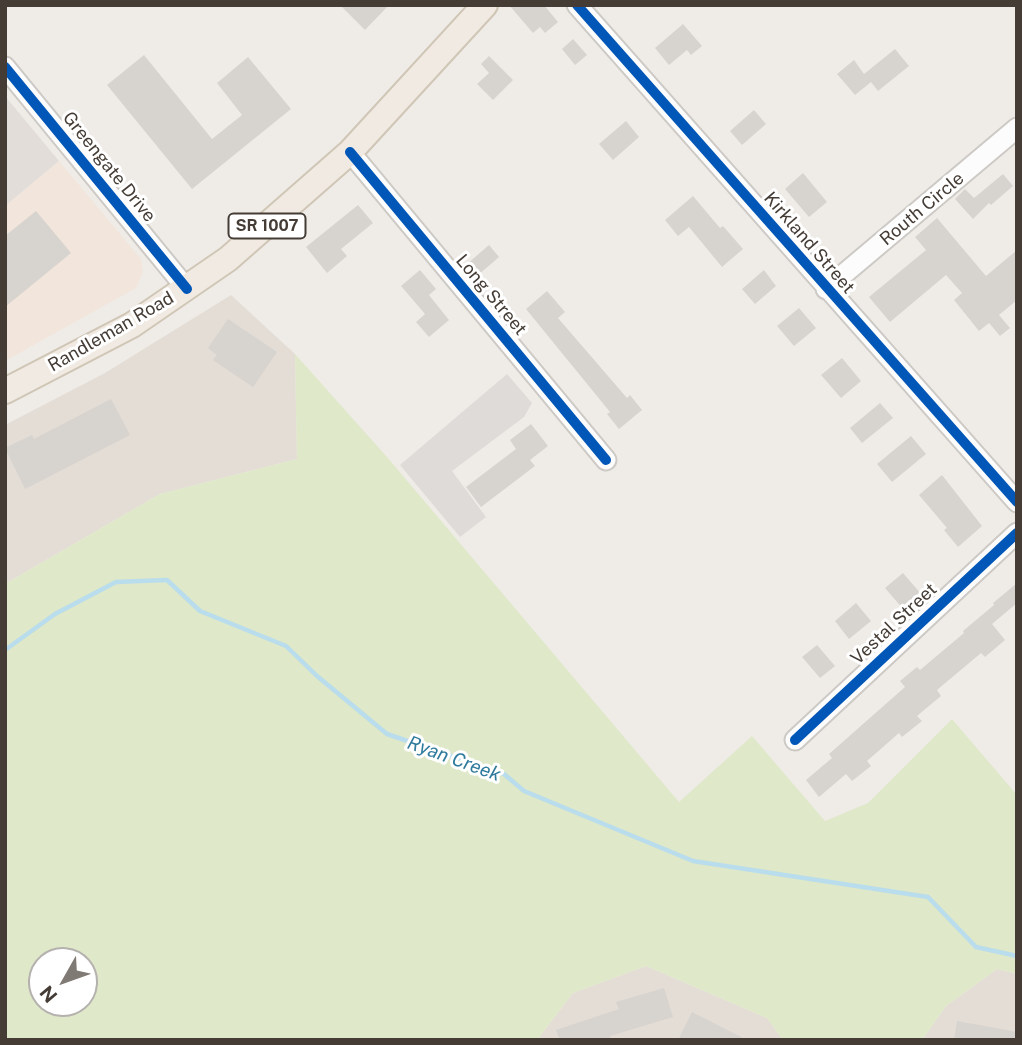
<!DOCTYPE html>
<html>
<head>
<meta charset="utf-8">
<style>
	body { margin:0 }
	#map { position:relative; width:1022px; height:1045px; overflow:hidden; background:#efece8; font-family:"Public Sans",sans-serif }
	canvas { display:block }
	.frame { position:absolute; inset:0; border:7px solid #443c35; pointer-events:none }
	.north { position:absolute; left:28px; top:947px; width:70px; height:70px; box-sizing:border-box; background:#fff; border:2px solid #b4b1ae; border-radius:50%; rotate:230deg; font-size:19px; font-weight:700; line-height:28px; text-align:center; color:#443c35 }
	.north::after { content:''; display:block; margin:auto; width:24px; height:32px; background:#807a74; clip-path:polygon(50% 0,100% 100%,50% 72%,0 100%) }
</style>
</head>
<body>
<div id="map">
<canvas width="1022" height="1045"></canvas>
<div class="frame"></div>
<div class="north">N</div>
</div>
<script>
const ctx = document.querySelector('canvas').getContext('2d');
ctx.lineJoin = 'round';
function paint(path, color) { ctx.fillStyle = color; ctx.fill(path, 'evenodd'); }
function strokePath(path, color, width, dash) { ctx.strokeStyle = color; ctx.lineWidth = width; ctx.lineCap = dash ? 'butt' : 'round'; ctx.setLineDash(dash || []); ctx.stroke(path); }
function drawText(font, color, halo, rows, align = 'center') {
  ctx.font = font + ' "Public Sans",sans-serif'; ctx.lineWidth = 6; ctx.setLineDash([]); ctx.textBaseline = 'middle'; ctx.strokeStyle = halo; ctx.fillStyle = color; for (const [text, x, y, turn = 0] of rows) {
    ctx.save(); ctx.translate(x, y); ctx.rotate((+turn || 0) * Math.PI / 180); ctx.textAlign = isNaN(turn) ? turn : align; if (halo) ctx.strokeText(text, 0, 0); ctx.fillText(text, 0, 0); ctx.restore();
  }
}
paint(new Path2D(`
	M231,295l64,59 2,105 -137,35 -155,90v-159l100,-52z
	M646,966l121,52 16,22h-246l36,-47z
	M997,969l20,5v66h-95l24,-34z`), '#e3ddd5');
paint(new Path2D(`
	M59,161l82,98 2,13 -7,16 -131,73v-155z`), '#f2e5db');
paint(new Path2D(`
	M5,96l54,65 -54,45z`), '#e2ddd9');
paint(new Path2D(`
	M295,354l92,103 292,345 73,-66 73,85 43,-18 84,-84 65,76v179l-20,-5 -51,37 -24,34h-139l-16,-22 -121,-52 -73,27 -36,47h-532v-456l155,-90 137,-35zM42,961h42v42h-42z`), '#dfe8c8');
paint(new Path2D(`
	M507,374l25,29 -8,14 -72,54 34,46 -26,20 -60,-72z`), '#dedbd8');
strokePath(new Path2D(`
	M5,650l50,-36 61,-32 51,-2 33,31 86,35 31,30 70,58 117,40 20,17 169,70 235,36 48,50 41,9`), '#b9ddec', 4.5);
paint(new Path2D(`
	M340,5h49l-24,25z
	M509,5h35l14,17 -13,11 -5,-6 -7,6z
	M683,24l19,22 -11,9 -4,-5 -18,15 -14,-17z
	M573,39l14,16 -12,10 -13,-16z
	M895,49l14,17 -31,25 -7,-9 -16,13 -18,-21 17,-14 10,14z
	M144,55l68,84 30,-24 -25,-32 31,-26 43,52 -99,80 -85,-104z
	M489,56l24,24 -20,20 -16,-16 12,-11 -8,-9z
	M754,110l12,14 -24,21 -12,-14z
	M626,121l13,16 -26,23 -14,-16z
	M803,173l24,29 -18,15 -24,-28z
	M1003,174l10,12 -22,19 -2,-2 -16,16 -18,-20 10,-10 9,9z
	M693,196l27,32 3,-2 20,23 -21,18 -33,-40 -11,9 -13,-16z
	M358,205l15,18 -32,26 6,7 -20,17 -21,-26z
	M36,211l35,42 -66,54v-71z
	M937,218l49,58 31,-26v50l-18,15 11,13 -10,8 -11,-13 -10,8 -25,-31 8,-7 -16,-18 -56,47 -21,-25 57,-47 -11,-13z
	M489,245l10,12 -22,19 -10,-12z
	M420,270l16,19 -7,6 20,25 -20,17 -13,-15 9,-8 -24,-28z
	M764,270l12,16 -21,18 -13,-15z
	M547,291l18,21 -7,6 69,80 3,-3 12,15 -23,19 -12,-15 3,-2 -84,-103z
	M799,308l17,20 -22,18 -17,-20z
	M228,319l49,33 -24,35 -40,-27 4,-5 -9,-7z
	M842,358l19,23 -20,17 -20,-23z
	M111,399l19,36 -105,54 -20,-41 27,-13 2,4z
	M880,403l13,15 -31,25 -12,-15z
	M531,424l17,22 -18,14 5,6 -54,41 -15,-20 50,-38 -6,-9z
	M911,436l15,18 -34,28 -15,-18z
	M942,475l40,51 -24,21 -14,-17 3,-2 -28,-33z
	M903,573l19,22 -18,15 -19,-22z
	M1017,583v20l-25,21 13,16 -20,17 -4,-4 -44,37 4,6 -24,20 5,5 -20,16 -3,-4 -32,28 4,5 -19,15 -6,-7 -27,23 -13,-17 26,-22 -3,-4 76,-67 -5,-6 17,-14 3,3 44,-37 -1,-2 31,-26 -1,-2z
	M856,603l15,18 -22,18 -14,-18z
	M817,645l18,21 -15,12 -18,-21z
	M664,988l9,29 -63,19 1,4h-51l-4,-10 63,-21 -3,-7z
	M692,1012l55,28h-69z
	M957,1021l60,11v8h-63z`), '#d7d3cf');
const minor = new Path2D(`
	M577,5l440,497
	M5,67l182,222
	M350,152l256,308
	M826,289l191,-161
	M795,740l222,-207`);
const major = new Path2D(`
	M5,391l127,-66 96,-66 122,-107 135,-147`);
strokePath(minor, '#cdcac6', 23);
strokePath(major, '#d0c6b6', 28);
strokePath(minor, '#fdfcfc', 19);
strokePath(major, '#f0eae2', 24);
strokePath(new Path2D(`
	M577,5l440,497
	M5,67l182,222
	M350,152l256,308
	M795,740l222,-207`), '#0057b8', 10);
for (const [x, y, w] of [
	[267,226,77]
]) { const box = new Path2D(); box.roundRect(x - w / 2, y - 12.5, w, 25, 5); ctx.fillStyle = '#fff'; ctx.fill(box); strokePath(box, '#443c35', 2); }
drawText('bold 16px', '#443c35', null, [
	["SR 1007",267,226]
]);
drawText('18px', '#443c35', '#fff', [
	["Greengate Drive",109,167,51],
	["Routh Circle",922,209,-40],
	["Kirkland Street",809,243,49],
	["Long Street",491,295,50],
	["Randleman Road",111,332,-30],
	["Vestal Street",894,624,-43]
]);
drawText('italic 19px', '#2f7a9c', '#fff', [
	["Ryan Creek",454,759,20]
]);
</script>
</body>
</html>
